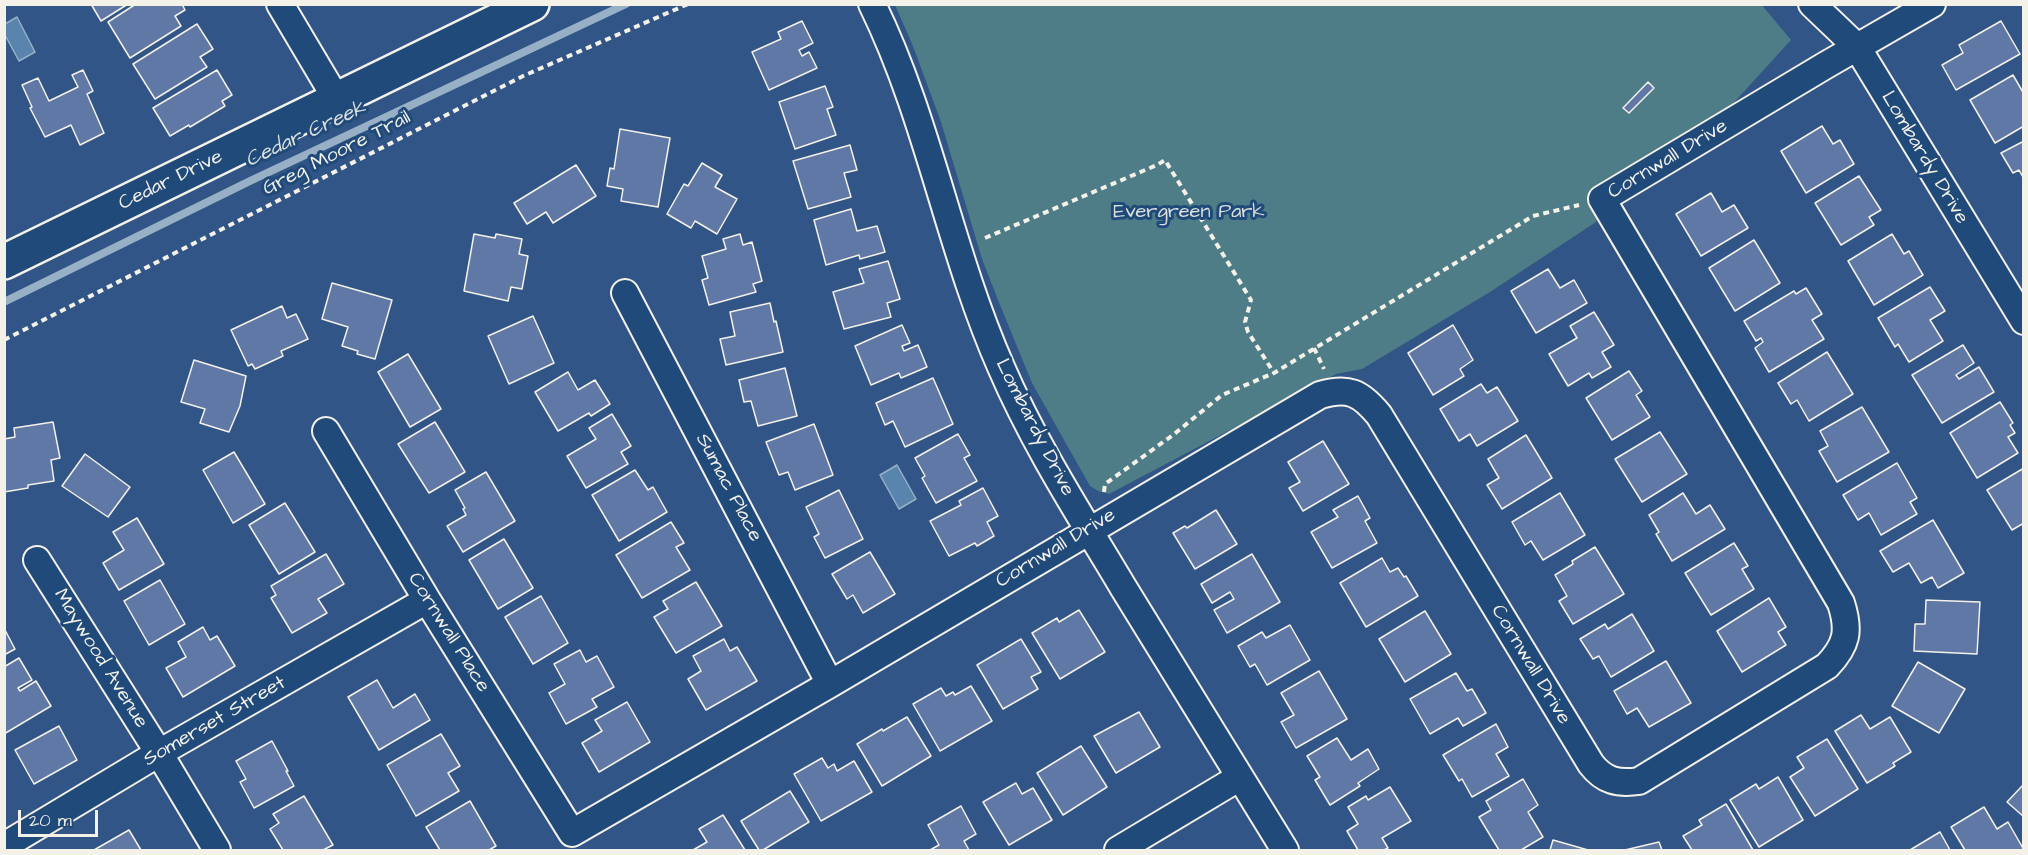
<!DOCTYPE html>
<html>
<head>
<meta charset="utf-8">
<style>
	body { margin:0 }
	#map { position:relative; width:2028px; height:855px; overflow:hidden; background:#305586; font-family:"Architects Daughter",sans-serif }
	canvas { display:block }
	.frame { position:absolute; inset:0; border:6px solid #f4f1e8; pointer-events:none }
	.scale { position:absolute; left:18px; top:810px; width:80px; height:27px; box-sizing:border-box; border:3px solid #f4f1e8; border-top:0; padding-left:8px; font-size:18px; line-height:21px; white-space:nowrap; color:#f4f1e8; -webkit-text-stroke:4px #1f4a7a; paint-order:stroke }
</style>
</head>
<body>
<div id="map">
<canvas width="2028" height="855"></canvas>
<div class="frame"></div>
<div class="scale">20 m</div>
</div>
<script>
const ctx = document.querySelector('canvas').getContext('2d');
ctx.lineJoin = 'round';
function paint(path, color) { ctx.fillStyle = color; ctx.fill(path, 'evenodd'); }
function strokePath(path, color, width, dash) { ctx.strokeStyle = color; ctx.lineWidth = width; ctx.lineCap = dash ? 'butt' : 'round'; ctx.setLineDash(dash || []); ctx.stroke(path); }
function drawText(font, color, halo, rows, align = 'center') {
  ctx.font = font + ' "Architects Daughter",sans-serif'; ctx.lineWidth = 6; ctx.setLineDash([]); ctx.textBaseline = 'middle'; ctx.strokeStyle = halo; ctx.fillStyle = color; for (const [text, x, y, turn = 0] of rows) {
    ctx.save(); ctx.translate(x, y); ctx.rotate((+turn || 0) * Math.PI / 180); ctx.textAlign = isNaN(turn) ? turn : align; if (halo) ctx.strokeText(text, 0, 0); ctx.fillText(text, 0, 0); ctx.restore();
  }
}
paint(new Path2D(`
	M1761,4l30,36 -63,69 -126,90 -6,23 -106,70 -128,77 -26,5 -227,120 -11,-3 -8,-5 -58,-103 -34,-83 -16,-41 -41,-137 -28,-76 -18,-41z`), '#4f7d87');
const water = new Path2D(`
	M17,17l18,35 -16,9 -14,-26v-11z
	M897,465l19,34 -17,10 -19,-34z`);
paint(water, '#5984ad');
strokePath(water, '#97b0c5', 1.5);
strokePath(new Path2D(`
	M4,302l246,-121 376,-177`), '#97b0c5', 8);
const building = new Path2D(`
	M91,4h37l-27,17z
	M136,4h46l3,6 -10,6 6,10 -51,32 -22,-36z
	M802,21l11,22 -14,7 3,6 7,-4 8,16 -48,22 -17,-38 29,-13 -3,-7z
	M2001,21l19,33 -64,36 -14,-25 21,-12 -4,-8z
	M197,24l16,25 -13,8 7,10 -52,32 -22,-35z
	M83,70l10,21 -6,3 17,39 -24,12 -9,-20 -26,12 -15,-29 2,-1 -10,-22 16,-7 11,23 29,-14 -6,-12z
	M217,70l15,25 -10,6 3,5 -35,21 -1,-2 -19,11 -17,-28z
	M2013,75l11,19v32l-29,17 -25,-43z
	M1648,82l6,6 -25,25 -6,-5z
	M825,86l8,21 -6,2 9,26 -41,14 -16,-47z
	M1822,126l11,18 7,-4 14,24 -48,29 -25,-42z
	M620,129l50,9 -12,69 -37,-6 2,-12 -16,-3 3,-18 4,1z
	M2024,141v38l-5,-9 -6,3 -12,-20z
	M850,145l7,25 -13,3 7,24 -43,12 -15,-48z
	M702,163l20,12 -7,12 22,12 -20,35 -22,-13 -4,7 -24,-14 17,-30 4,2z
	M576,165l20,31 -43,27 -7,-11 -19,12 -13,-21z
	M1859,176l22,34 -12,7 5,8 -33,20 -26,-42z
	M1711,193l11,19 12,-7 14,23 -47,28 -25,-42z
	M851,209l6,22 20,-5 8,26 -25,7 -1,-4 -33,10 -12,-45z
	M474,234l21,4 1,-4 26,5 -3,15 9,2 -6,33 -11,-2 -3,14 -44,-10z
	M740,234l3,11 9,-3 10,39 -9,3 3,8 -47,13 -7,-25 6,-2 -6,-22 24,-7 -3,-10z
	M1892,234l12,20 5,-3 14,24 -49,30 -26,-44z
	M1754,240l26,43 -45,28 -26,-43z
	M888,261l12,38 -13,4 4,14 -47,12 -11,-37 31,-9 -5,-14z
	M1548,269l12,19 14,-8 13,23 -51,30 -25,-42z
	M332,283l60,17 -17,59 -18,-5 1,-3 -16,-5 6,-19 -26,-8z
	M1930,287l15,24 -15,9 13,21 -34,21 -11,-18 -3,3 -17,-29z
	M1806,288l16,26 -10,6 12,19 -55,33 -14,-24 8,-6 -2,-4 -5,3 -12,-20 50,-30 2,3z
	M770,303l4,19 2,-1 7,31 -57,13 -6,-26 15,-3 -5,-24z
	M282,306l5,12 9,-4 12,25 -27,12 2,5 -28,13 -3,-5 -4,2 -17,-36z
	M1594,312l20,33 -12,7 9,15 -19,11 -3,-5 -21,13 -19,-32 28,-16 -7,-12z
	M533,316l21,47 -45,21 -21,-48z
	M902,325l8,18 -8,3 2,5 14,-6 9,22 -26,11 -2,-5 -28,12 -16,-39z
	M1453,325l20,35 -13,9 4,7 -31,19 -25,-42z
	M1963,345l11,18 -18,12 3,4 20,-12 15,25 -52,31 -30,-48z
	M1827,352l26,42 -44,27 -12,-21 -6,4 -13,-21z
	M408,354l33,55 -31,18 -32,-55z
	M194,360l52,16 -6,30 -11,26 -29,-9 5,-14 -24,-7z
	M785,368l12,48 -39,10 -7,-25 -7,1 -5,-22z
	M1629,371l13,20 -6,4 14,22 -38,23 -26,-42z
	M568,372l10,18 17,-10 15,24 -19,12 -2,-3 -31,18 -23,-39z
	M933,378l20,46 -48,23 -12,-26 -8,4 -9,-22z
	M1481,384l6,9 10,-6 21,34 -41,25 -7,-12 -11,7 -19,-32z
	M2000,402l13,21 -3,2 5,8 -7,4 10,16 -41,25 -27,-45z
	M1862,407l27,45 -52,30 -18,-31 9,-5 -8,-15z
	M612,414l19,32 -10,6 7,12 -42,24 -19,-32 29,-17 -7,-11z
	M53,422l7,36 -9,2 3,21 -26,4v3l-24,4v-53l11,-2 -1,-9z
	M435,422l30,50 -36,21 -31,-49z
	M814,424l19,51 -38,15 -7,-18 -9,3 -13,-33z
	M1660,432l27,42 -45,28 -27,-43z
	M958,434l12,21 -6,3 13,23 -41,22 -14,-25 3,-2 -10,-18z
	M1526,435l26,43 -50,31 -15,-24 12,-7 -11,-19z
	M1323,441l26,43 -46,27 -14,-23 11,-6 -12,-20z
	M234,452l31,52 -32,19 -30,-53z
	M85,454l45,33 -22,30 -46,-31z
	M1897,463l20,35 -7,4 7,12 -36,21 -12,-22 -11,7 -15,-25z
	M2024,468v55l-12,7 -25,-40z
	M635,470l13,20 5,-3 14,25 -48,29 -27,-46z
	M486,472l29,49 -52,31 -16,-26 19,-11 -3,-6 2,-1 -10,-18z
	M983,488l15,28 -11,6 7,14 -17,10 -2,-3 -26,13 -19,-35 31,-16 -2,-4z
	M839,490l24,49 -38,19 -11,-21 5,-3 -13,-27z
	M1560,493l25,42 -42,25 -12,-19 -6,4 -13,-23z
	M1683,493l13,21 14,-9 15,24 -53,32 -16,-27 3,-2 -10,-17z
	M1358,496l12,22 -5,3 12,22 -45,25 -21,-36 27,-15 -5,-7z
	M285,503l30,49 -36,22 -30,-49z
	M1216,510l21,34 -42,25 -22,-36 12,-7 2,2z
	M137,518l27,46 -45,26 -16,-27 21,-13 -11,-18z
	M1933,520l31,53 -26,15 -6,-11 -11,6 -12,-20 -16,9 -13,-21z
	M671,522l13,21 -8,4 14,23 -48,28 -26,-43z
	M504,539l29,49 -35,21 -29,-49z
	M1734,543l14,23 -6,3 12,20 -43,26 -26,-42z
	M1595,547l29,47 -51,30 -14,-23 8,-5 -12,-21 18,-11 -1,-3z
	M870,552l25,42 -32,19 -10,-18 -6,4 -15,-25z
	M326,554l18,30 -26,15 9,14 -35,20 -21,-35 5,-3 -5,-9z
	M1252,554l28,48 -53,31 -13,-23 20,-11 -4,-7 -18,11 -11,-19z
	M1382,558l8,14 8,-4 6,9 2,-1 12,20 -52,31 -26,-44z
	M160,580l25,44 -36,21 -25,-44z
	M696,582l26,44 -46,27 -22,-36 14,-8 -5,-8z
	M541,596l27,47 -35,21 -28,-47z
	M1769,598l17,29 -8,5 8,13 -44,27 -25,-41z
	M1926,600l54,2 -3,52 -63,-3 1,-27h10z
	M1079,610l26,42 -45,27 -28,-46 25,-15 2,4z
	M1425,611l26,43 -46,28 -26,-43z
	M1632,614l22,37 -43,26 -12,-21 -6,3 -13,-20 25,-15 3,5z
	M1290,625l20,35 -43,25 -12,-21 -5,3 -12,-21 24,-14 4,6z
	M203,627l7,13 7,-4 18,30 -52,31 -17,-29 20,-11 -8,-15z
	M5,630l10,19 -11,6v-25z
	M724,639l6,12 7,-4 20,34 -51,29 -18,-31 13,-8 -8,-15z
	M1021,639l20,33 -10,5 7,12 -35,20 -26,-44z
	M580,650l6,12 11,-6 17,31 -22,12 5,8 -31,17 -17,-31 16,-9 -11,-20z
	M19,658l13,22 -14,8 2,3 16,-10 15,25 -47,28v-67z
	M1666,661l25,42 -42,24 -12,-19 -10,6 -13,-23z
	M1918,662l47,27 -26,44 -47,-27z
	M1319,671l28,48 -51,29 -15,-26 13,-7 -13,-22z
	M1456,673l11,18 5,-2 14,24 -23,13 -5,-8 -28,16 -20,-35z
	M377,680l16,28 22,-14 15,26 -51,30 -31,-53z
	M971,686l21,35 -52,30 -27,-47 28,-16 5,8 7,-4 2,3z
	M627,702l23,40 -51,30 -17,-29 20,-12 -7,-11z
	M1139,712l21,35 -44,26 -22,-37z
	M1861,715l9,14 20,-12 21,35 -18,11 2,3 -28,17 -32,-52z
	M907,717l24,39 -49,30 -25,-42 25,-15 1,2z
	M1496,724l12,23 -12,7 13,22 -37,21 -10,-18 -3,2 -16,-26z
	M59,726l18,34 -43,24 -19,-34z
	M441,734l19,32 -12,7 11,18 -43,25 -29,-51z
	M1337,738l14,22 17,-11 11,20 -21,14 2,3 -30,19 -15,-25 5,-3 -13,-21z
	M1827,739l31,50 -43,27 -25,-39 14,-9 -7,-11z
	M272,741l16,30h-2l8,15 -40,22 -14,-26 6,-3 -10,-18z
	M1081,746l26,41 -44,28 -26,-42z
	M822,758l6,10 6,-4 3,7 17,-10 18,31 -51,29 -27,-47z
	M1778,777l25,43 -44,27 -29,-47 26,-16 3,5z
	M1523,779l15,26 -10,7 15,25 -22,13h-22l-20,-33 12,-7 -5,-9z
	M1016,783l6,11 11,-6 19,32 -43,25 -26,-43z
	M2024,784v33l-17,-15z
	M1390,787l21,34 -29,17 6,10 -4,2h-26l-11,-19 11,-7 -10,-17 18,-11 2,4z
	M790,791l19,31 -46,28h-4l-18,-29z
	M304,796l29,49 -10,5h-40l-13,-21 9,-6 -6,-9z
	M470,801l26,45 -7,4h-49l-14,-23z
	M1726,804l27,46h-61l-9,-14 19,-11 -3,-5z
	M961,806l15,28 -12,7 5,9h-39l9,-5 -11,-20z
	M1984,807l13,22 11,-7 16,28h-59l-14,-23z
	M723,815l22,35h-52l14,-8 -8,-13z
	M129,830l12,20h-47z
	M1940,832l10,18h-40z
	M1553,840l35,10h-38z
	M1659,842l3,8h-37z`);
paint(building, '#5f78a5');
strokePath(building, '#f4f1e8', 1.5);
const street = new Path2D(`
	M280,4l57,96
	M872,4c57,116 77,245 129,363 33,77 79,148 122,220 54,88 108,175 162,263
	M1812,4l45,43 167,274
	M625,293l205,391
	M326,431l101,169 145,233 258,-149 490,-289c28,-8 40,-3 59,20l212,349c13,17 27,20 48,17l188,-115c20,-21 23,-35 14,-63l-239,-404 224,-134 106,-61
	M37,560l122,193 58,97
	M4,846l155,-93 268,-153
	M1118,850l122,-73`);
const secondary = new Path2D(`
	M4,262l528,-258`);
strokePath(street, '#f4f1e8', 30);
strokePath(secondary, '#f4f1e8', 38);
strokePath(new Path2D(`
	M985,238l172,-73 8,-5 86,140 -6,22 3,10 26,41
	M4,340l519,-264 165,-72
	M1314,348l10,21
	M1104,492l1,-8 68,-49 49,-40 52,-22 259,-157 46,-11`), '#f4f1e8', 4, [6, 4.5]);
strokePath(street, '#1f4a7a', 26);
strokePath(secondary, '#1f4a7a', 33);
drawText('20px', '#f4f1e8', '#1f4a7a', [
	["Greg Moore Trail",337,154,-27],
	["Lombardy Drive",1924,158,59],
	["Cornwall Drive",1668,160,-31],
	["Cedar Drive",171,181,-26],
	["Lombardy Drive",1034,428,63],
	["Sumac Place",728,488,62],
	["Cornwall Drive",1056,549,-31],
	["Cornwall Place",448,633,58],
	["Maywood Avenue",100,659,58],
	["Cornwall Drive",1530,665,59],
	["Somerset Street",215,722,-30]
]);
drawText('20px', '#dbe0d9', '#1f4a7a', [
	["Evergreen Park",1189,213]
]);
drawText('italic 21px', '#dde1df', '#1f4a7a', [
	["Cedar Creek",306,135,-25]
]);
</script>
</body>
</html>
